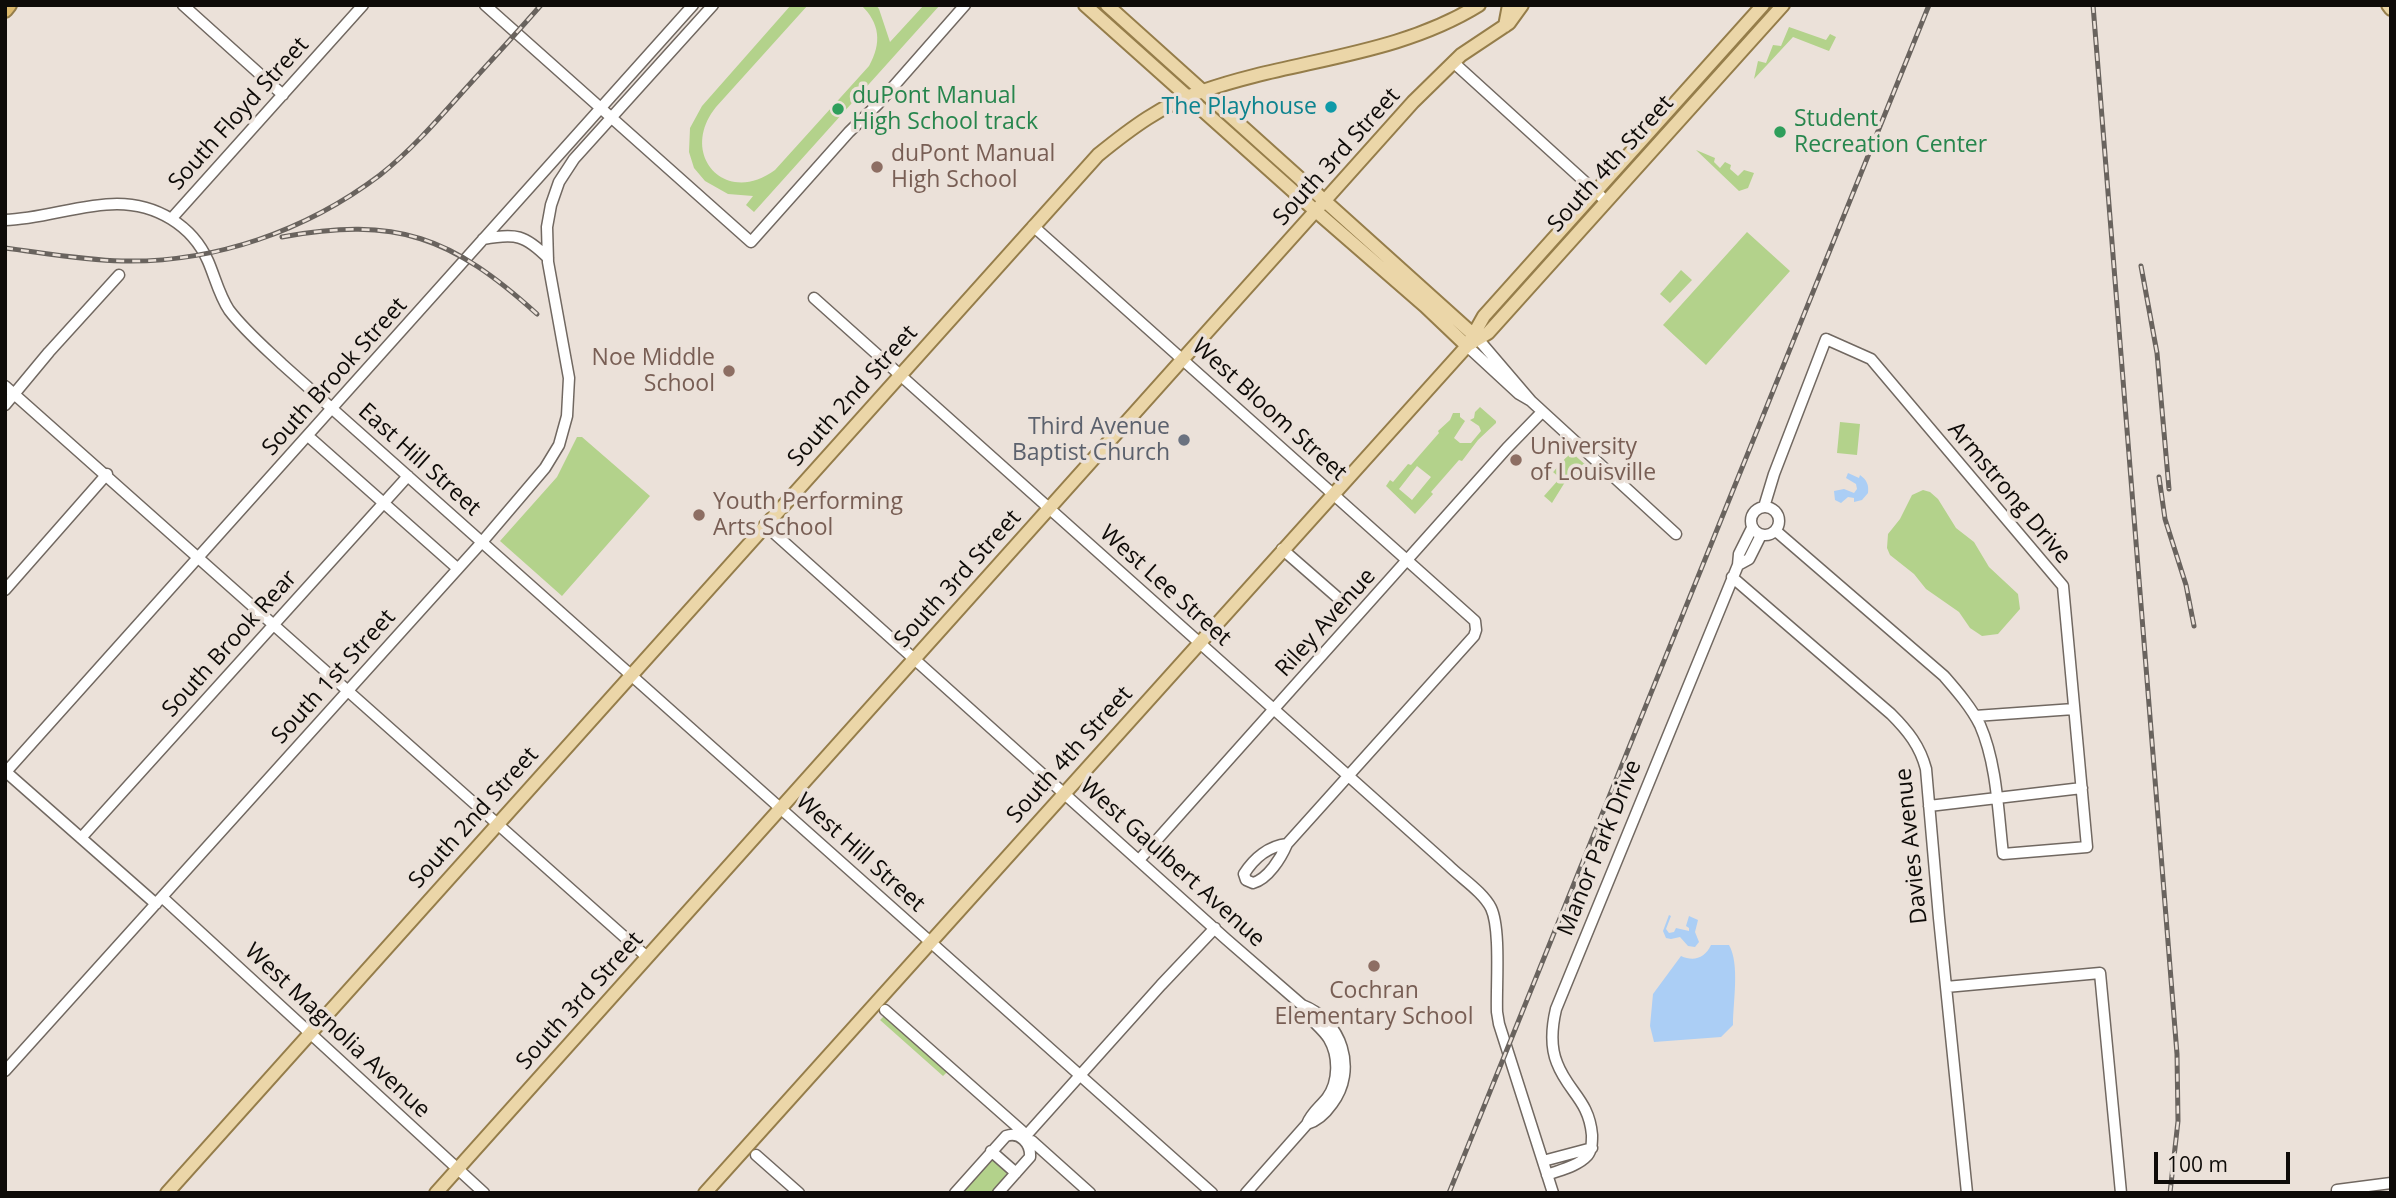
<!DOCTYPE html>
<html>
<head>
<meta charset="utf-8">
<style>
	body { margin:0 }
	#map { position:relative; width:2396px; height:1198px; overflow:hidden; background:#ebe1d9; font-family:"Open Sans",sans-serif }
	canvas { display:block }
	.frame { position:absolute; inset:0; border:7px solid #0e0b08; pointer-events:none }
	.scale { position:absolute; left:2154px; top:1152px; width:136px; height:32px; box-sizing:border-box; border:4px solid #0e0b08; border-top:0; padding-left:9px; font-size:21px; line-height:24px; white-space:nowrap; color:#0e0b08; -webkit-text-stroke:5px #ebe1d9; paint-order:stroke }
</style>
</head>
<body>
<div id="map">
<canvas width="2396" height="1198"></canvas>
<div class="frame"></div>
<div class="scale">100 m</div>
</div>
<script>
const ctx = document.querySelector('canvas').getContext('2d');
ctx.lineJoin = 'round';
function paint(path, color) { ctx.fillStyle = color; ctx.fill(path, 'evenodd'); }
function strokePath(path, color, width, dash) { ctx.strokeStyle = color; ctx.lineWidth = width; ctx.lineCap = dash ? 'butt' : 'round'; ctx.setLineDash(dash || []); ctx.stroke(path); }
function drawText(font, color, halo, rows, align = 'center') {
  ctx.font = font + ' "Open Sans",sans-serif'; ctx.lineWidth = 7; ctx.setLineDash([]); ctx.textBaseline = 'middle'; ctx.strokeStyle = halo; ctx.fillStyle = color; for (const [text, x, y, turn = 0] of rows) {
    ctx.save(); ctx.translate(x, y); ctx.rotate((+turn || 0) * Math.PI / 180); ctx.textAlign = isNaN(turn) ? turn : align; if (halo) ctx.strokeText(text, 0, 0); ctx.fillText(text, 0, 0); ctx.restore();
  }
}
paint(new Path2D(`
	M791,5h17l-92,102c-38,47 9,100 59,63l94,-104c13,-23 11,-43 -8,-61h15l3,4 11,33 34,-37h16l-186,207 -8,-7 7,-9 -25,-2 -23,-13 -11,-13 -5,-16 1,-24 12,-22z
	M1789,27l37,13 4,-6 6,3 -7,14 -36,-14 -39,42 4,-18 8,2 7,-18 8,1z
	M1696,150l19,8 -1,4 6,6 5,-6 6,3 -1,4 8,7 6,-6 10,3 -6,15 -9,3z
	M1747,232l43,39 -84,94 -43,-40z
	M1681,270l11,10 -22,23 -10,-9z
	M1480,407l16,14v2l-18,17 -16,21 -3,-1 -28,32 2,2 -18,20 -29,-28 4,-6 3,2 15,-18 3,1 28,-32 -1,-2 12,-11 3,-7h7v4l5,4 -11,17 6,5h11l10,-12 -2,-5 -9,-6 4,-2 1,-6zM1417,466l14,11 -19,23 -13,-11z
	M1840,422l20,2 -3,31 -20,-2z
	M577,437h5l68,59 -88,100 -62,-55 57,-64z
	M1571,452l17,15v4l-6,6 -3,-3h-9l-18,29 -8,-7 16,-18 -7,-6z
	M1923,490l7,2 8,7 18,29 18,14 15,25 29,27 2,15 -22,25 -16,2 -12,-8 -11,-16 -33,-23 -12,-15 -24,-19 -3,-7 1,-14 12,-15 12,-24z
	M886,1014l63,56 -6,6 -63,-56z
	M992,1161h5l10,10v5l-13,17h-34l27,-30z`), '#b3d28b');
paint(new Path2D(`
	M1848,473l11,5 1,-3c7,5 9,10 8,18l-6,7 -8,2v-4l-6,-1 -7,6 -6,-3 -1,-9 10,-2 10,4 3,-4 -1,-5 -10,-6z
	M1669,915l2,1 -5,13 3,4 5,-1 2,-4 13,3v-3l-3,-2 3,-10 9,4 -3,12 4,10 -4,5 -7,-1 -8,-9 -9,2 -5,-1 -3,-7z
	M1711,945h18c11,19 4,57 4,80l-12,12 -67,5 -4,-16 3,-32 28,-38c13,6 24,2 30,-11z`), '#abcef5');
const minor = new Path2D(`
	M183,5l100,90
	M485,5l266,237 98,-110 29,-28 87,-99
	M1453,62l153,139
	M172,218l191,-213
	M5,220c38,-1 75,-16 112,-16 39,0 75,21 91,57 7,16 11,34 21,49 15,20 35,37 53,54l930,829
	M1033,226l442,395 1,9 -2,6 -187,208c-18,2 -33,14 -43,30l2,6 7,3c15,-4 28,-25 34,-39
	M483,239c33,-6 42,-4 65,19
	M814,298l634,567c13,13 35,27 43,43 10,21 5,79 6,104l2,12 54,169
	M1467,346l52,48 12,7 -53,-62
	M5,386l642,571
	M1531,401l145,133
	M5,405l44,-53 70,-77
	M308,436l149,132
	M1751 521a14 14 0 1 1 28 0a14 14 0 1 1-28 0Z
	M1764,507l10,-33 52,-135 45,20 192,227 24,261 -84,7c-5,-42 -6,-90 -23,-129 -9,-18 -23,-34 -36,-49l-168,-145
	M765,525l461,414 76,66c40,15 56,65 30,99 -7,10 -14,17 -25,20
	M1752,528l-13,26 -1,11 11,-6 12,-24
	M1282,549l63,55
	M1732,577l159,137c17,17 29,32 35,55l13,149 28,275
	M5,590l102,-116
	M1975,716l99,-7
	M5,771l151,133
	M5,773l688,-768
	M1929,806l153,-18
	M81,838l327,-362
	M1139,860l368,-412 35,-36
	M163,898l321,295
	M1946,987l154,-14 21,220
	M885,1010l137,121
	M5,1071l477,-529 63,-74 14,-23 8,-29 2,-38 -21,-116 -1,-35 4,-22 8,-23 15,-23 139,-154
	M1023,1139l138,-154 54,-57
	M1032,1141l58,52
	M991,1151l25,22
	M756,1155l43,38
	M1543,1161l49,-13
	M1547,1175c13,-5 31,-9 40,-19 5,-6 5,-13 5,-21 -3,-35 -24,-43 -35,-72 -7,-17 -5,-37 -1,-54l182,-444
	M955,1193l51,-57c14,-5 25,8 24,21l-32,36
	M1246,1193l61,-69c4,-11 13,-17 20,-26 12,-16 12,-42 2,-59 -8,-13 -22,-20 -27,-34
	M2337,1193v-3l54,-7`);
const major = new Path2D(`
	M1085,5l217,194 123,107 42,40
	M1107,5l369,332
	M2388,5l3,4
	M1505,26l4,-21
	M1470,344l18,-11 295,-328
	M167,1193l931,-1038c32,-26 65,-51 105,-64 91,-32 192,-34 276,-86
	M436,1193l977,-1091 48,-47 48,-32 13,-18
	M705,1193l762,-847 17,-30 279,-311`);
const highway = new Path2D(`
	M5,10l4,-5`);
strokePath(minor, '#716861', 13);
strokePath(major, '#957d4a', 16);
strokePath(highway, '#957d4a', 18);
strokePath(minor, '#fff', 10);
strokePath(major, '#ebd6a8', 12);
strokePath(highway, '#deba6e', 14);
const rail = new Path2D(`
	M2093,5l84,1049 1,67 -8,72
	M282,237c115,-21 170,0 255,77
	M5,248c39,5 78,12 117,13 92,2 184,-30 258,-86 29,-23 54,-51 79,-79 27,-30 55,-60 82,-91
	M2141,266l16,87 12,136
	M2159,477l6,42 21,66 8,41
	M1449,1193l480,-1188`);
strokePath(rail, '#69635e', 5);
strokePath(rail, '#ebe1d9', 2.5, [8]);
for (const [x, y, r, color] of [
	[1331,107,7,"#0f9aa8"],
	[838,109,7,"#2e9e5b"],
	[1780,132,7,"#2e9e5b"],
	[877,167,7,"#8d6e63"],
	[729,371,7,"#8d6e63"],
	[1184,440,7,"#6b7280"],
	[1516,460,7,"#8d6e63"],
	[699,515,7,"#8d6e63"],
	[1374,966,7,"#8d6e63"]
]) { const dot = new Path2D(); dot.arc(x, y, r, 0, 2 * Math.PI); ctx.fillStyle = color; ctx.fill(dot); strokePath(dot, '#ebe1d9', 2.5); }
drawText('23px', '#27864d', '#ebe1d9', [
	["duPont Manual",852,96],
	["High School track",852,122],
	["Student",1794,119],
	["Recreation Center",1794,145]
], 'left');
drawText('23px', '#0d838f', '#ebe1d9', [
	["The Playhouse",1317,107]
], 'right');
drawText('23px', '#0e0b08', '#ebe1d9', [
	["South Floyd Street",239,114,-48],
	["South 3rd Street",1337,157,-48],
	["South 4th Street",1611,164,-48],
	["South Brook Street",335,377,-48],
	["South 2nd Street",853,396,-48],
	["West Bloom Street",1269,410,42],
	["East Hill Street",419,460,42],
	["Armstrong Drive",2009,493,50],
	["South 3rd Street",958,579,-48],
	["West Lee Street",1165,586,42],
	["Riley Avenue",1326,623,-48],
	["South Brook Rear",230,644,-48],
	["South 1st Street",334,677,-48],
	["South 4th Street",1070,755,-48],
	["South 2nd Street",474,818,-48],
	["Davies Avenue",1912,846,-96],
	["Manor Park Drive",1600,848,-68],
	["West Hill Street",860,853,42],
	["West Gaulbert Avenue",1172,863,42],
	["South 3rd Street",580,1001,-48],
	["West Magnolia Avenue",337,1031,43]
]);
drawText('23px', '#785e54', '#ebe1d9', [
	["duPont Manual",891,154],
	["High School",891,180],
	["Noe Middle",715,358,"right"],
	["School",715,384,"right"],
	["University",1530,447],
	["of Louisville",1530,473],
	["Youth Performing",713,502],
	["Arts School",713,528],
	["Cochran",1374,991,"center"],
	["Elementary School",1374,1017,"center"]
], 'left');
drawText('23px', '#5b616d', '#ebe1d9', [
	["Third Avenue",1170,427],
	["Baptist Church",1170,453]
], 'right');
</script>
</body>
</html>
